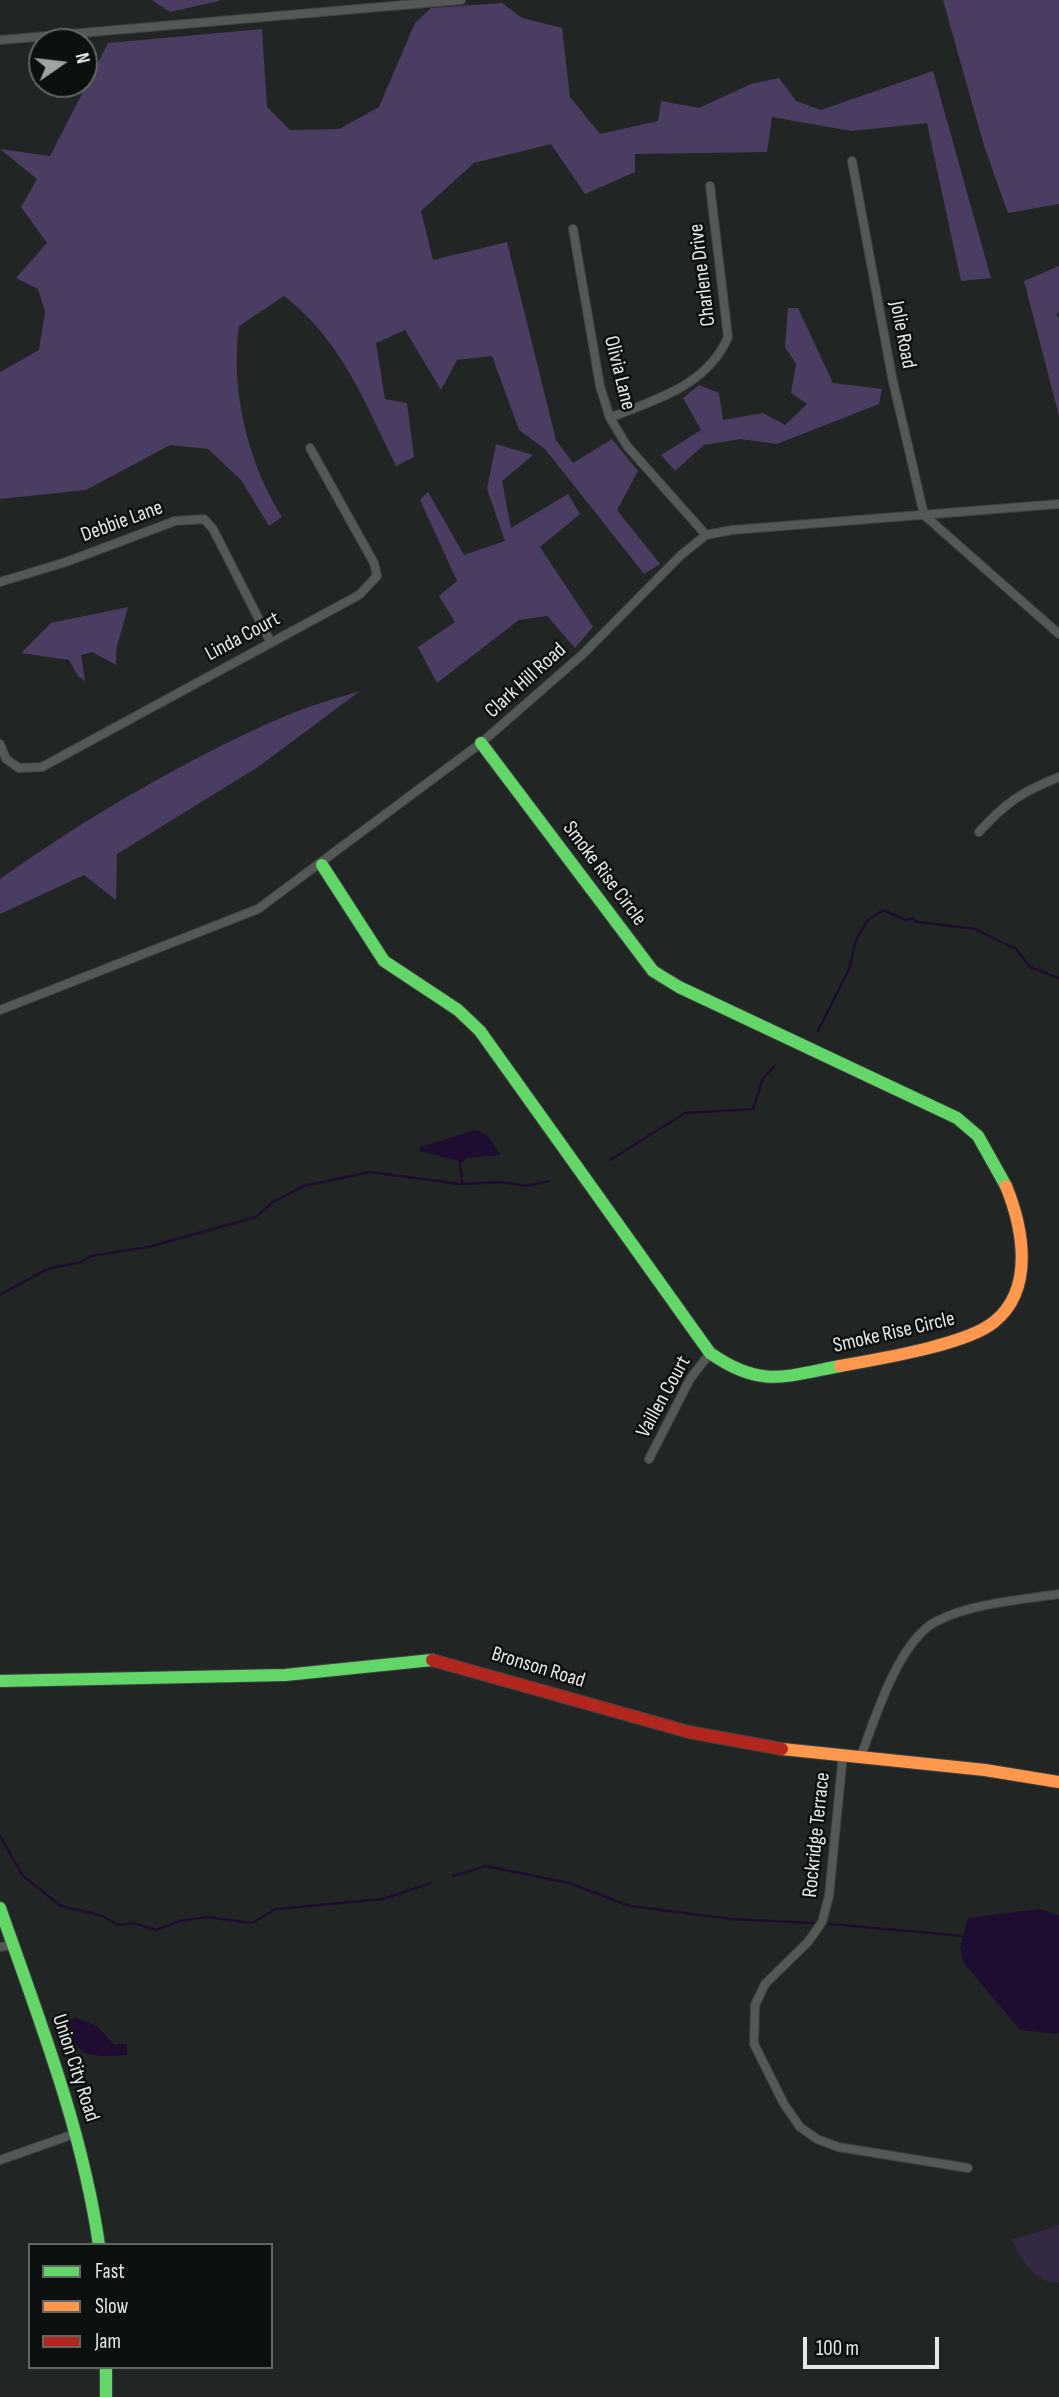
<!DOCTYPE html>
<html>
<head>
<meta charset="utf-8">
<style>
	body { margin:0 }
	#map { position:relative; width:1059px; height:2397px; overflow:hidden; background:#212624; font-family:"Sofia Sans Condensed",sans-serif }
	canvas { display:block }
	.legend { position:absolute; left:28px; top:2243px; width:245px; height:126px; box-sizing:border-box; background:#0c100e; border:2px solid #626765; margin:0; padding:9px 12px; list-style:none; font-size:21px; color:#e4eae7 }
	.legend li { display:flex; align-items:center; gap:14px; height:35px }
	.legend b { width:35px; border:2px solid #626765 }
	.north { position:absolute; left:28px; top:28px; width:70px; height:70px; box-sizing:border-box; background:#0c100e; border:2px solid #626765; border-radius:50%; rotate:76deg; font-size:19px; font-weight:700; line-height:28px; text-align:center; color:#e4eae7 }
	.north::after { content:''; display:block; margin:auto; width:24px; height:32px; background:#a0a5a3; clip-path:polygon(50% 0,100% 100%,50% 72%,0 100%) }
	.scale { position:absolute; left:803px; top:2337px; width:136px; height:32px; box-sizing:border-box; border:4px solid #e4eae7; border-top:0; padding-left:9px; font-size:21px; line-height:24px; white-space:nowrap; color:#e4eae7; -webkit-text-stroke:5px #0c100e; paint-order:stroke }
</style>
</head>
<body>
<div id="map">
<canvas width="1059" height="2397"></canvas>
<ul class="legend">
<li><b style="height:9px;background:#63d668"></b>Fast</li>
<li><b style="height:9px;background:#ff974d"></b>Slow</li>
<li><b style="height:9px;background:#b3261e"></b>Jam</li>
</ul>
<div class="north">N</div>
<div class="scale">100 m</div>
</div>
<script>
const ctx = document.querySelector('canvas').getContext('2d');
ctx.lineJoin = 'round';
function paint(path, color) { ctx.fillStyle = color; ctx.fill(path, 'evenodd'); }
function strokePath(path, color, width, dash) { ctx.strokeStyle = color; ctx.lineWidth = width; ctx.lineCap = dash ? 'butt' : 'round'; ctx.setLineDash(dash || []); ctx.stroke(path); }
function drawText(font, color, halo, rows, align = 'center') {
  ctx.font = font + ' "Sofia Sans Condensed",sans-serif'; ctx.lineWidth = 5; ctx.setLineDash([]); ctx.textBaseline = 'middle'; ctx.strokeStyle = halo; ctx.fillStyle = color; for (const [text, x, y, turn = 0] of rows) {
    ctx.save(); ctx.translate(x, y); ctx.rotate((+turn || 0) * Math.PI / 180); ctx.textAlign = isNaN(turn) ? turn : align; if (halo) ctx.strokeText(text, 0, 0); ctx.fillText(text, 0, 0); ctx.restore();
  }
}
paint(new Path2D(`
	M1059,2225v57c-24,3 -39,-24 -47,-42z`), '#342942');
paint(new Path2D(`
	M152,0h67v1l-49,11z
	M943,0h116v204l-51,9 -24,-67z
	M502,3l20,15 40,10 8,69 30,37 58,-13 3,-20 38,7 52,-24 28,-6 17,23 25,9 112,-39 58,207 -30,3 -34,-158 -76,8 -79,-14 -5,35 -132,2v18l-50,22 -34,-50 -77,19 -53,48 12,49 74,-18 49,198 17,23 39,-24 26,32 -21,39 43,54 -16,10 -99,-125 -26,-19 -27,-74 -35,4 -16,30 -36,-60 -29,13 9,56 22,4 7,54 -18,9c-32,-65 -54,-125 -112,-170l-45,30c-9,64 9,137 43,191l-13,9 -28,-46 -33,-31 -38,-4 -84,45 -86,9v-127l39,-22 6,-38 -7,-23 -22,-11 31,-35 -26,-36 16,-28 -37,-30 50,7 58,-113 154,-14 5,78 23,23 49,-1 40,-22 36,-84 16,-15z
	M1059,266v46l-3,3 3,3v98l-35,-135z
	M788,308h10l35,75 49,6 -3,15 -102,40 -36,-5 -37,6 -29,26 -14,-16 40,-25 -18,-32 16,-13 20,8 4,27 40,-7 22,12 22,-21 -16,-11 5,-29 -11,-17z
	M496,444l37,11 -31,26 9,47 57,-34 12,20 -40,33 53,80 -18,21 -28,-32 -28,4 -82,63 -19,-36 37,-25 -16,-26 18,-15 -37,-81 8,-8 36,63 41,-14 -18,-52z
	M128,607l-12,43v15l-24,-13 -11,3 4,26 -7,-5 -9,-16 -48,-7 30,-30z
	M360,691l-102,76 -141,87 -1,46 -32,-25 -84,39v-35c86,-61 186,-120 283,-162 25,-11 51,-18 77,-26z`), '#4b3c61');
paint(new Path2D(`
	M475,1130l12,5 14,20 -34,3 -4,4 -43,-11v-4z
	M1039,1909l20,6v118l-3,1 -36,-4 -57,-68 -3,-14 8,-30z
	M74,2017l23,9 17,18h13v11c-32,2 -53,5 -59,-33z`), '#1e0d30');
strokePath(new Path2D(`
	M818,1031l31,-62 7,-29 11,-19 16,-11 23,10 7,-2 4,4 58,7 41,20 14,18 29,11
	M610,1160l75,-47 68,-4 10,-31 11,-11
	M460,1161l2,21
	M0,1295l47,-26 34,-7 10,-6 57,-9 108,-30 17,-15 31,-16 65,-14 91,12 42,-2 25,4 21,-5
	M0,1836l23,40 38,30 42,10 15,9 16,-2 22,7 24,-9 27,-4 45,6 24,-14 107,-10 48,-16
	M453,1876l33,-10 83,17 61,23 101,13 83,4
	M830,1924l133,12`), '#1e0d30', 2.5);
const street = new Path2D(`
	M0,40l461,-40
	M852,161l40,216 32,138
	M573,229l27,157 10,32 17,28 79,89
	M610,418c46,-19 97,-32 118,-81l-18,-151
	M924,515l135,119
	M0,582l66,-20 109,-41 29,-2 9,10 57,112
	M0,744l6,15 13,9 23,-1 317,-172 18,-19 -3,-13 -64,-115
	M979,832c27,-30 43,-40 80,-55
	M0,1010l258,-101 223,-166 102,-89 98,-99 25,-20 26,-5 327,-26
	M649,1459l41,-80 20,-26
	M843,1754l-14,142 -7,26 -14,20 -43,42 -10,21 -1,39 30,60 16,23 17,12 21,8 130,21
	M861,1756c14,-38 38,-116 76,-135 36,-18 83,-21 122,-27
	M0,1947l13,-2
	M0,2160l77,-27`);
const fast = new Path2D(`
	M481,743l172,228 26,16 278,131 21,18 28,50
	M322,865l62,96 74,49 22,21 230,322c50,35 74,24 130,13
	M0,1681l285,-6 147,-15
	M0,1908c39,111 82,220 99,337
	M106,2367v30`);
const slow = new Path2D(`
	M840,1366c38,-7 126,-21 154,-44 41,-33 29,-94 12,-136
	M782,1749l203,21 74,12`);
const jam = new Path2D(`
	M432,1660l257,72 93,17`);
strokePath(street, '#3e4341', 10);
strokePath(fast, '#3e4341', 14);
strokePath(slow, '#3e4341', 14);
strokePath(jam, '#3e4341', 14);
strokePath(street, '#545856', 8);
strokePath(fast, '#63d668', 12);
strokePath(slow, '#ff974d', 12);
strokePath(jam, '#b3261e', 12);
drawText('21px', '#e4eae7', '#0c100e', [
	["Charlene Drive",703,275,-97],
	["Jolie Road",902,335,79],
	["Olivia Lane",619,373,76],
	["Debbie Lane",122,522,-20],
	["Linda Court",243,637,-28],
	["Clark Hill Road",526,681,-42],
	["Smoke Rise Circle",604,874,53],
	["Smoke Rise Circle",894,1333,-13],
	["Vaillen Court",664,1397,-61],
	["Bronson Road",538,1668,17],
	["Rockridge Terrace",817,1835,-84],
	["Union City Road",75,2068,72]
]);
</script>
</body>
</html>
